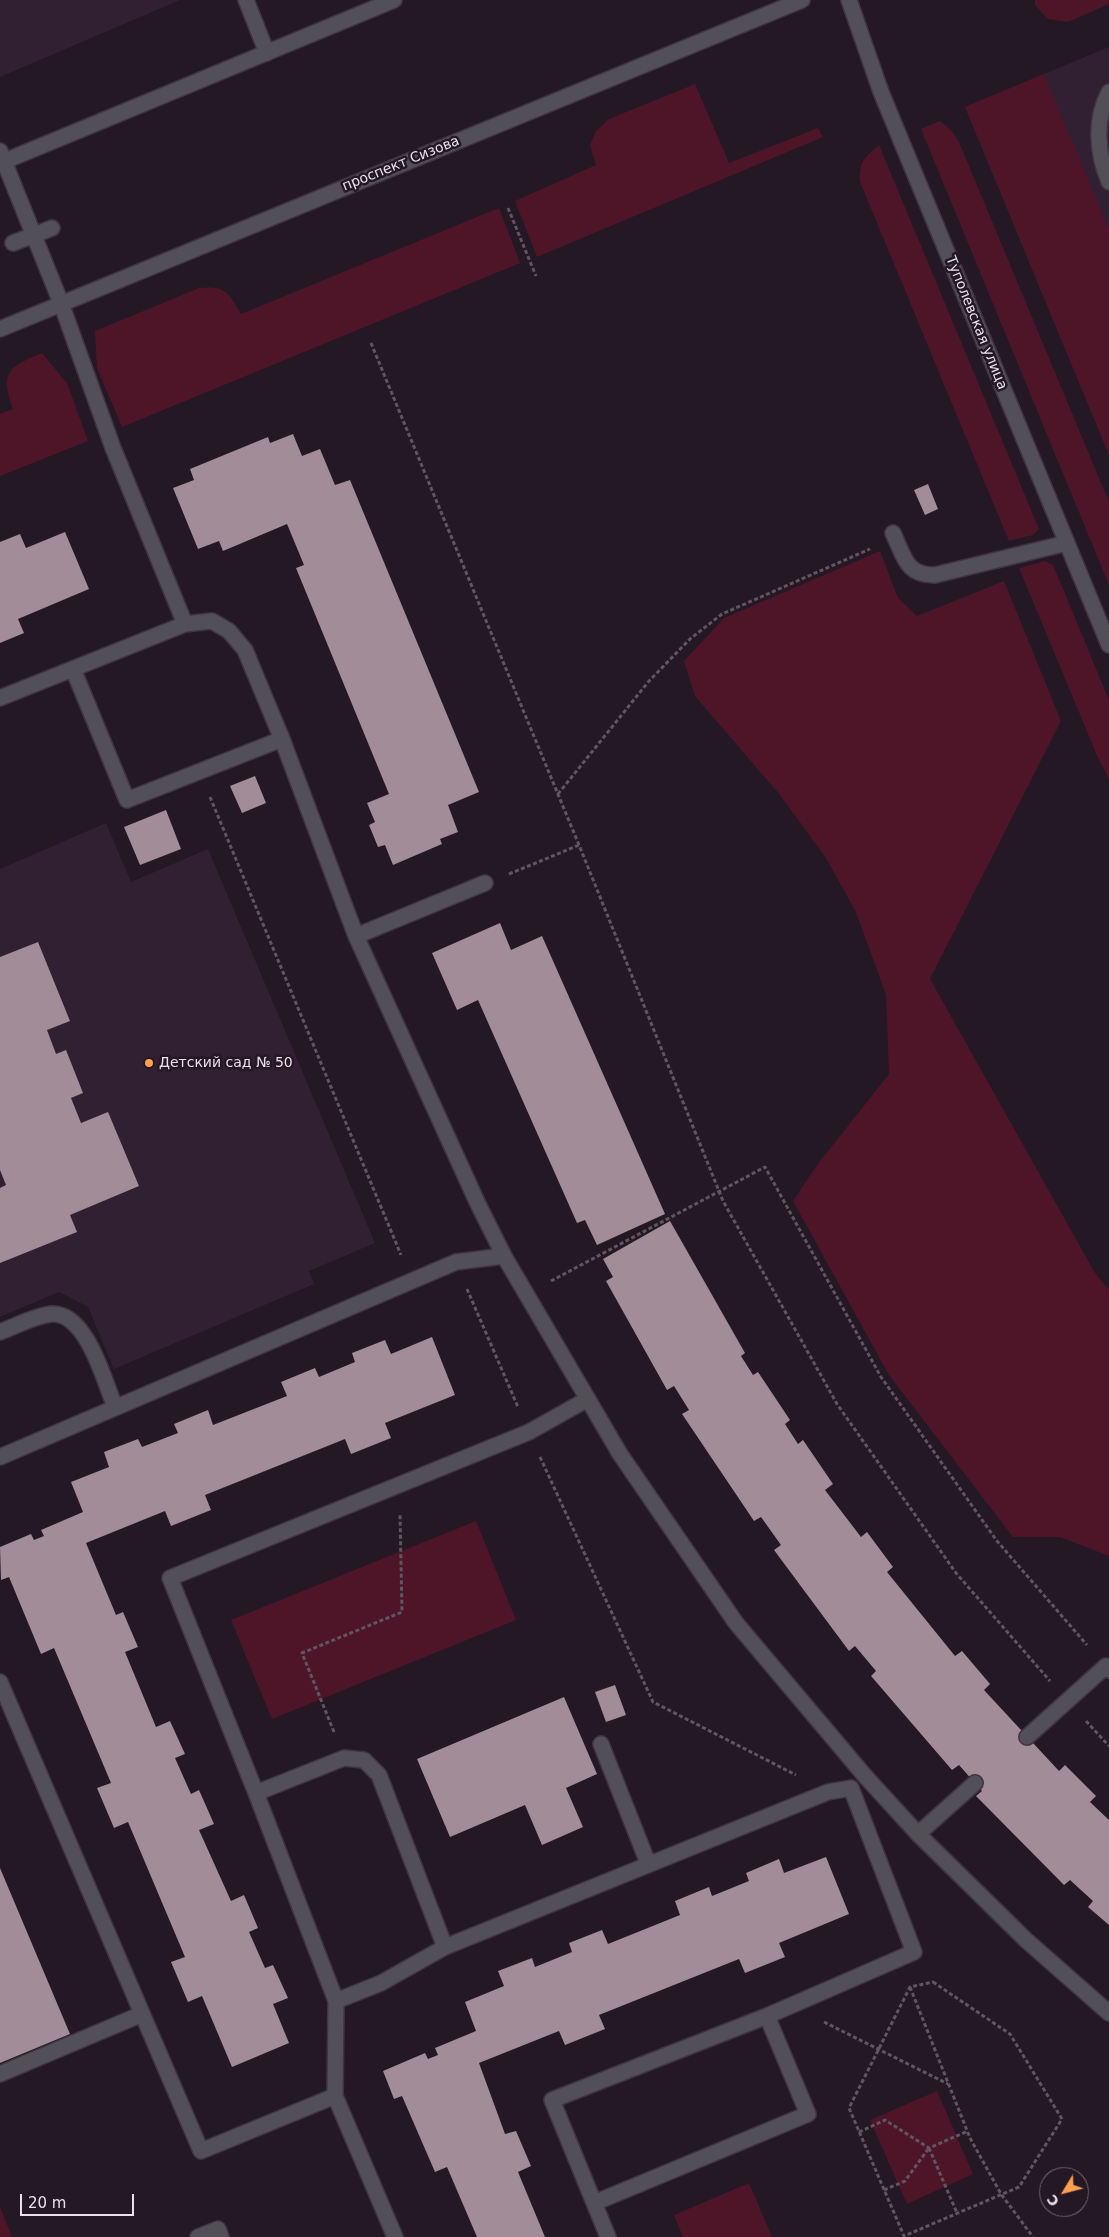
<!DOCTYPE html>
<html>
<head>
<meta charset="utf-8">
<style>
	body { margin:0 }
	#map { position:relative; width:1109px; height:2237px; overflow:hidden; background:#241825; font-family:"DejaVu Sans",sans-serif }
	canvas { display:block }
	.north { position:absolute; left:1039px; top:2167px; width:50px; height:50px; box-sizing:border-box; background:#241825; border:1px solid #736873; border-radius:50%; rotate:233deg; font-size:14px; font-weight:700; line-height:20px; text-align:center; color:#e9e0e9 }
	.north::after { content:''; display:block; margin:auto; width:18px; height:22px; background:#fa9f4f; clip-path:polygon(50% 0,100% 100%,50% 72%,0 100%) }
	.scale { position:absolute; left:20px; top:2194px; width:114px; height:22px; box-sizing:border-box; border:2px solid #e9e0e9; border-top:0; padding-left:6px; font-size:15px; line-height:18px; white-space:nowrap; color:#e9e0e9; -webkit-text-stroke:4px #241825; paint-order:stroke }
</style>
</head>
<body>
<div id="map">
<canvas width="1109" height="2237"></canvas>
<div class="north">С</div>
<div class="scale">20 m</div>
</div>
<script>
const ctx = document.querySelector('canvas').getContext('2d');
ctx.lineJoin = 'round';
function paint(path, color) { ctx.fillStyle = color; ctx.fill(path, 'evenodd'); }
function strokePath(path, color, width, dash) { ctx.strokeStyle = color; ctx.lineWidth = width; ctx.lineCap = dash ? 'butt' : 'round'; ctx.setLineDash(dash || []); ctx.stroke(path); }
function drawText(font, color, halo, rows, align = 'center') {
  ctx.font = font + ' "DejaVu Sans",sans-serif'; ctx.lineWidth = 5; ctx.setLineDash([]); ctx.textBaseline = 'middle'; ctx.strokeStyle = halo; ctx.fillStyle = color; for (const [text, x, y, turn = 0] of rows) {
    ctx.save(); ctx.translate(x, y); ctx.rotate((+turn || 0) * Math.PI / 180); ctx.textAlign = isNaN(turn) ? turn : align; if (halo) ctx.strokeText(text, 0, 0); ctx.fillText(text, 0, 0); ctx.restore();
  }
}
paint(new Path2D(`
	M0,0h180l-180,77z
	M1109,47v408l-144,-348z
	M106,823l25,59 77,-33 167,394 -66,28 5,13 -200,85 -26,-62 -29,-15 -59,25v-448z`), '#312032');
paint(new Path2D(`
	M1035,0h74v4l-41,18 -20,-3 -13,-14z
	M1044,74l65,155v226l-144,-348z
	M695,84l34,79 89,-35 5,9 -286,120 -22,-56 81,-36 -6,-20 6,-14 13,-12z
	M940,121l11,9 8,12 150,360v83l-188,-456z
	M879,145l160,384 -6,6 -24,6 -149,-359c-1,-19 4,-25 19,-37z
	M499,208l21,55 -398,164 -25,-59 -2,-37 104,-43c27,-3 30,5 42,26z
	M42,353l25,30 21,58 -88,35v-62l13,-5c-13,-37 -5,-42 29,-56z
	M880,551l18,47 19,18 87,-35 57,140 -131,258 165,294 14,17v266l-49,-19h-47l-124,-162 -96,-174 24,-36 72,-91 -3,-79 -30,-83 -30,-54 -46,-63 -85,-99 -11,-35 40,-43z
	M1045,561l8,4 56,135v80l-13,-27 -77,-185z
	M476,1521l40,99 -244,99 -41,-99z
	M937,2091l36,83 -66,30 -37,-84z
	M749,2183l23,54h-89l-9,-22z
	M0,2207l12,30h-12z`), '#4e1529');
paint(new Path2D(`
	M293,434l9,22 18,-7 15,36 15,-5 129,312 -31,13 10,27 -18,7 2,5 -49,21 -8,-20 -7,2 -9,-22 6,-3 -8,-19 22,-9 -93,-226 8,-3 -17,-41 -64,27 -4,-10 -21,8 -25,-61 21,-8 -4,-11 78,-32 2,6z
	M928,484l10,25 -13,6 -11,-25z
	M65,532l24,57 -71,30 6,14 -24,10v-101l20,-8 6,14z
	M255,776l11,27 -24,10 -12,-27z
	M166,810l15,39 -41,16 -16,-38z
	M500,923l11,27 31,-14 123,278 -68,31 -12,-25 -8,3 -99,-223 -21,10 -25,-57z
	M38,942l32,79 -23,9 9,24 10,-4 17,43 -12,5 10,25 27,-11 31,74 -69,29 7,17 -77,31v-75l6,-3 -6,-15v-213z
	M670,1221l75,132 -4,3 12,19 5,-3 32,48 -5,4 13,20 5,-4 30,44 -8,6 36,47 6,-5 26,35 -6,5 68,84 7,-5 28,33 -6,6 75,81 6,-6 31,31 -6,6 19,18v105l-21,-18 5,-6 -23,-21 -6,5 -88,-89 6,-5 -23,-26 -7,5 -81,-94 5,-5 -21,-25 -6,5 -75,-101 7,-5 -20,-28 -7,4 -72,-107 7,-4 -15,-24 -7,4 -61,-109 7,-4 -10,-18z
	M432,1337l23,58 -70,28 6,15 -40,16 -6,-15 -140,56 6,15 -40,16 -6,-15 -79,32 30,72 7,-3 15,35 -13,5 31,75 14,-6 15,33 -10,4 16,36 8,-4 15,34 -15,6 32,71 13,-6 14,33 -9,4 16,36 8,-3 15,33 -15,6 16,39 -57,24 -30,-71 -14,6 -17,-40 14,-5 -57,-135 -14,6 -17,-40 14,-5 -57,-135 -13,6 -32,-77 -8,3 -1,-33 31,-13 3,6 10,-4 -3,-6 42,-18 -12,-30 38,-15 -5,-15 34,-13 4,8 36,-14 -4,-9 34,-14 5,15 74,-29 -6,-14 34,-14 4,9 36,-15 -3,-9 33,-13 6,14z
	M615,1685l11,30 -20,7 -11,-30z
	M564,1697l33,77 -31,14 17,39 -41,18 -17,-40 -75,32 -33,-78z
	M826,1857l23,57 -70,29 6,14 -40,16 -6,-14 -140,56 6,14 -40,16 -6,-14 -80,32 26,71 11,-3 15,35 -13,6 27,65h-68l-30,-70 -12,5 -33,-76 -8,3 -11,-28 42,-18 3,6 10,-4 -3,-7 41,-17 -11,-29 39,-16 -6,-15 34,-13 3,9 37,-15 -3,-9 33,-13 6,14 72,-29 -5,-14 34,-14 3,9 37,-15 -3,-8 33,-14 5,14z
	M0,1868l70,166 -70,29z`), '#a18c98');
const service = new Path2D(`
	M246,0l21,53
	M1109,92c-15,28 -12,61 0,90
	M0,151l61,152 52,145 72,176 27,-3 17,10 16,19 37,89 74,197 122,268 26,52 116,198 116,169 129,153 53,58 108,106 83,73
	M13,243l39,-15
	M893,533c11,23 13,43 42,42l132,-32
	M73,669l54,131 155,-61
	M0,698l185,-74
	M356,936l129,-53
	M0,1332c16,-6 34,-16 51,-18 35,-3 53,66 64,93
	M0,1457l456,-195 48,-6
	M0,1682l201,469 134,-55 60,141
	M1027,1737l79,-71 3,4
	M601,1744l47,119
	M256,1793l88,-35 20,2 15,15 66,172
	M918,1834l57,-51
	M336,2001l-80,-208 -86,-215 359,-146 57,-32
	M0,2074l142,-60
	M335,2096l1,-95 45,-18 64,-36 383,-155 23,-4 63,164 -147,64 -215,84 56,137
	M594,2203l214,-89 -41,-98
	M198,2237l20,-8 3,8`);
const minor = new Path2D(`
	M849,0l32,92 228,553`);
const tertiary = new Path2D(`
	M0,163l394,-163
	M0,329l802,-329`);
strokePath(service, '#403440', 18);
strokePath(minor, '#403440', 18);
strokePath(tertiary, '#403440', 18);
strokePath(new Path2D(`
	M508,208l28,68
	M371,343l208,502 144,356 114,203 119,169 94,108
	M558,794l91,-113 41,-42 32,-25 148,-65
	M210,797l191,458
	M509,874l70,-29
	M551,1281l214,-114 116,210 116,164 90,104
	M467,1289l51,118
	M540,1457l113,245 143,73
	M1086,1721l23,25
	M334,1732l-32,-79 100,-41 -2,-98
	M933,1982l77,52 52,85 -43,68 -115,49 -55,-128 61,-121z
	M910,1987l60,151 31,56 32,43
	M824,2022l124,62
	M859,2132l26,-12 44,28 39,-17
	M929,2148l28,65
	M884,2190l21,-9 24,-33`), '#605561', 3, [4, 2.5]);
strokePath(service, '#524f57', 15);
strokePath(minor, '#524f57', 15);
strokePath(tertiary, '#524f57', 15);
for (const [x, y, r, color] of [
	[149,1063,5,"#fa9f4f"]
]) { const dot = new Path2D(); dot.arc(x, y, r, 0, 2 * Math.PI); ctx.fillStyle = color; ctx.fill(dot); strokePath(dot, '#241825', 2); }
drawText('14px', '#e9e0e9', '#241825', [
	["проспект Сизова",401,164,-22],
	["Туполевская улица",976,323,68]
]);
drawText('14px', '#e9e0e9', '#241825', [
	["Детский сад № 50",159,1063]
], 'left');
</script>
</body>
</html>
